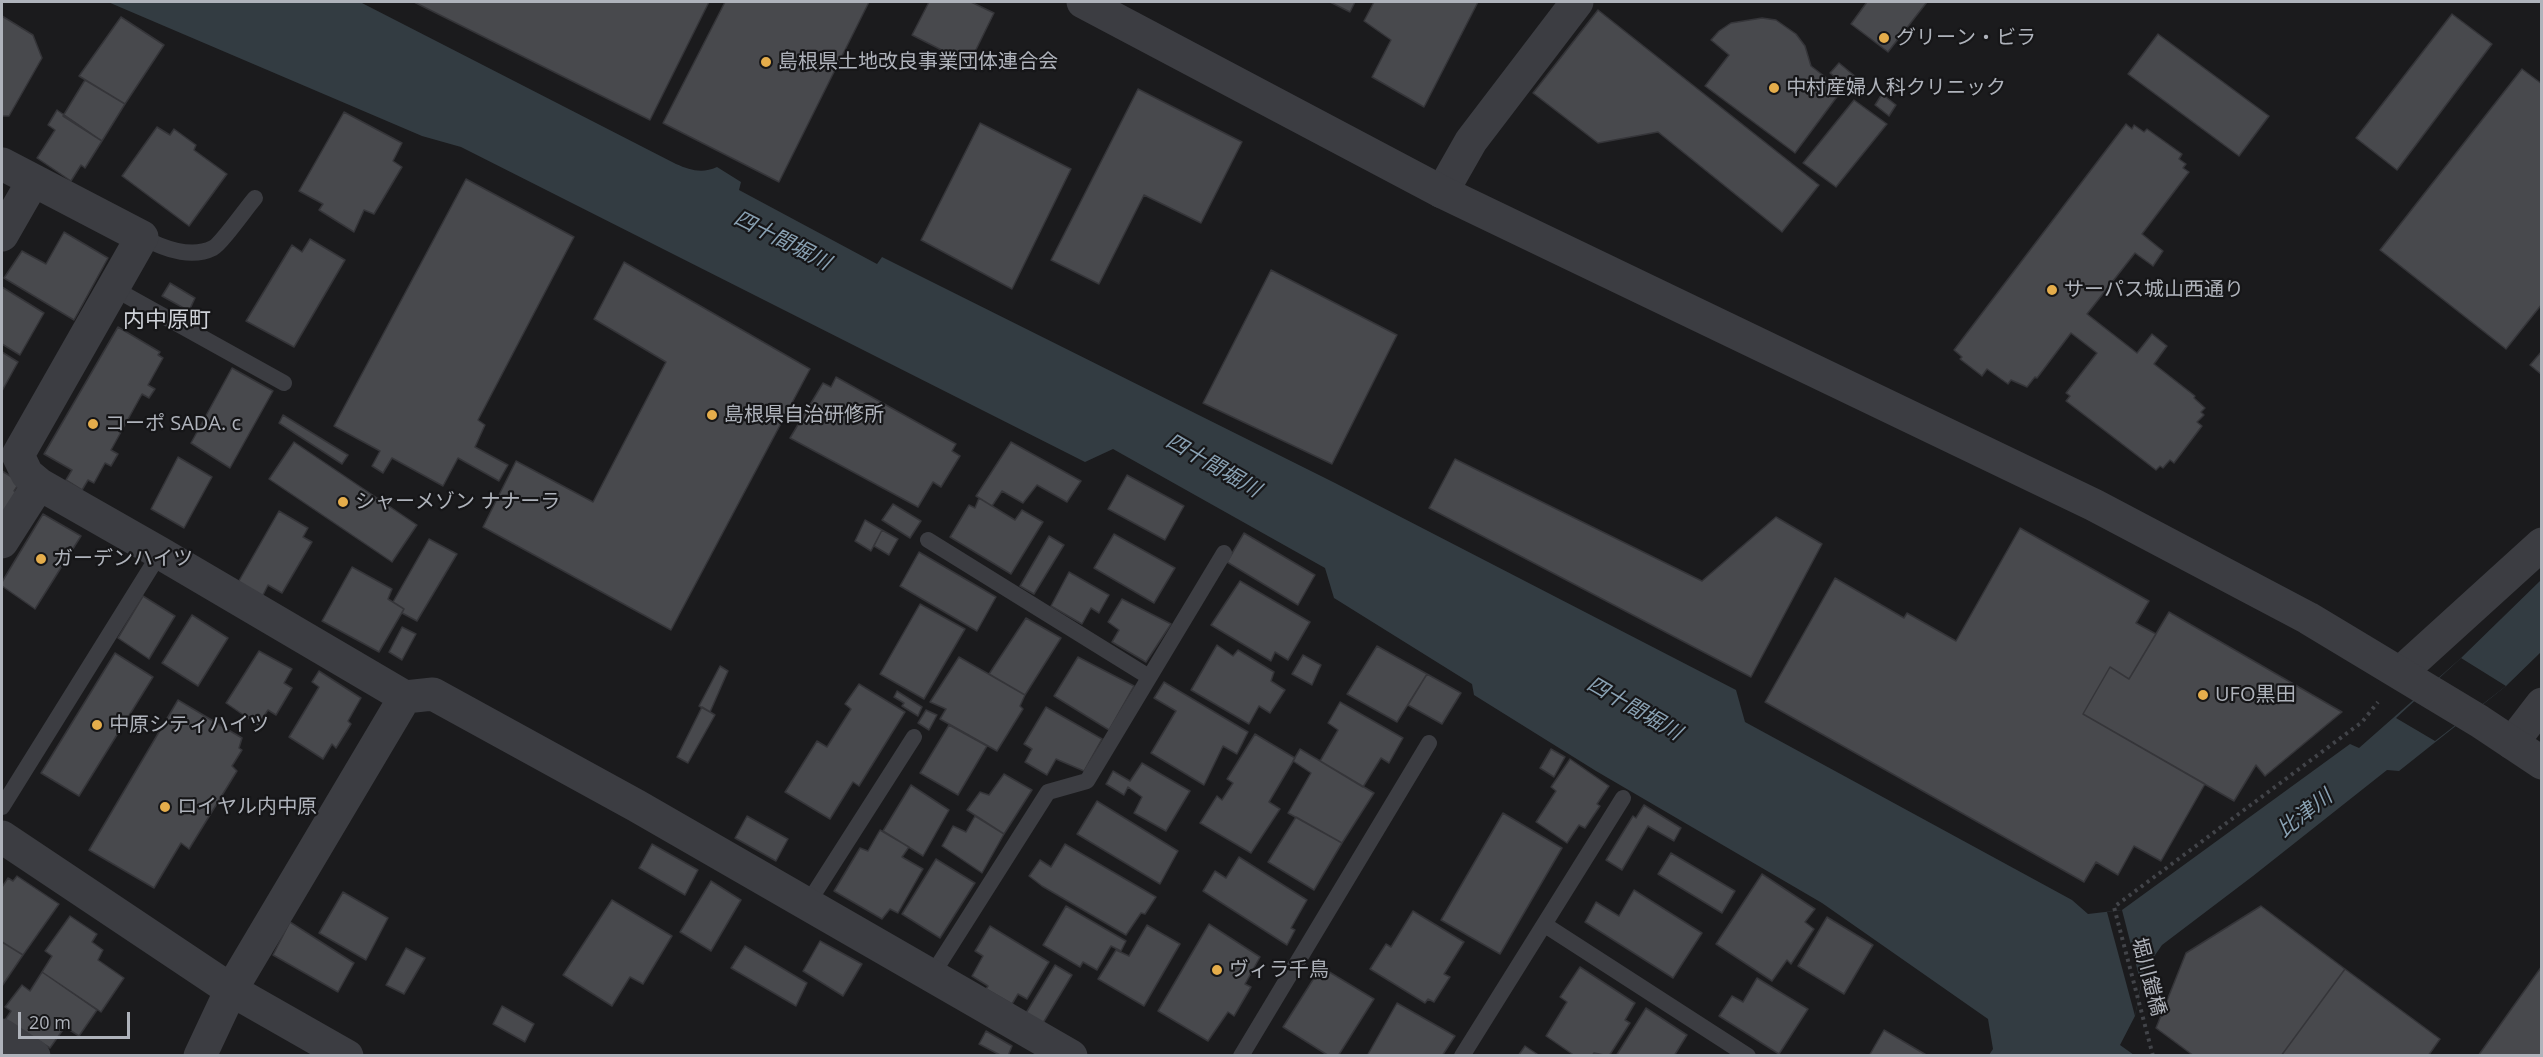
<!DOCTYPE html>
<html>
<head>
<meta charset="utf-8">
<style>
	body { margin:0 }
	#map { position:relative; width:2543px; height:1057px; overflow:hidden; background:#1b1b1d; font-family:"Open Sans",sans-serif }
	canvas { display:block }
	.frame { position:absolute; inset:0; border:3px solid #afb3bb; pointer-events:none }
	.scale { position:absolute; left:18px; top:1012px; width:112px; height:27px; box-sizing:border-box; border:3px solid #afb3bb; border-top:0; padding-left:8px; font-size:18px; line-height:21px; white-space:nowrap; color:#afb3bb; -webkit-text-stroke:4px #161618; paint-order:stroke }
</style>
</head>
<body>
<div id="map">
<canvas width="2543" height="1057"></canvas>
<div class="frame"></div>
<div class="scale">20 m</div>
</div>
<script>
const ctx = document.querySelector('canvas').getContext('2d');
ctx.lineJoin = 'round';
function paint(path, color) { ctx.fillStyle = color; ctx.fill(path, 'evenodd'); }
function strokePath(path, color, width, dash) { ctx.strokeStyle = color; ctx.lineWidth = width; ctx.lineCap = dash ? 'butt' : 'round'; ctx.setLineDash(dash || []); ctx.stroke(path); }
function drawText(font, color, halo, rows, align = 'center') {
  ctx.font = font + ' "Open Sans","Noto Sans JP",sans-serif'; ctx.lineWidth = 4.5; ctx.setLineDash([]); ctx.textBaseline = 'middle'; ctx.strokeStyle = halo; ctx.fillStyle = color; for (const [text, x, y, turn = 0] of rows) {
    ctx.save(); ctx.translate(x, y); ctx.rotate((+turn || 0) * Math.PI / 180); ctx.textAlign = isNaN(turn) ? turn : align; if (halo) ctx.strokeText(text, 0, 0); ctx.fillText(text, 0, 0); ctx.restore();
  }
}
paint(new Path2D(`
	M108,2h252l316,162c14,6 26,10 41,3l24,15 -2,8 138,74 5,-7 453,226 401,207 9,32 327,178 16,14 34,-4 228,-166 9,4 102,-90 80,-78v72l-35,34 -107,85 -12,-1 -134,106 -91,69 -18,26 -9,45 -15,29 14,10h-145l4,-6 -5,-30 -166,-116 -226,-132 -122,-76 -2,-11 -138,-86 -9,-30 -212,-119 -28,13 -624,-315 -39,-11z`), '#333c42');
paint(new Path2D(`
	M2461,658l45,28 -71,55 -39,-23z
	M2122,910l19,74 -6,32 -28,-104z`), '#1b1b1d');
const building = new Path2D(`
	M414,2h295l-59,118z
	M725,2h144l-90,180 -116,-59z
	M929,2h42l23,11 -25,51 -57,-29z
	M1330,2h25l-5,10z
	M1374,2h104l-54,105 -52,-30 19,-37 -27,-19z
	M1867,2h60l-39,50 -37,-28z
	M1598,10l221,175 -37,47 -124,-100 -60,11 -65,-50z
	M2452,14l40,30 -95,126 -41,-32z
	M2,16l31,19 9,23 -33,58h-7z
	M121,17l43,28 -39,59 -46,-28z
	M1762,18l14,2 20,14 9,12 6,20 31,24 -47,63 -90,-67 24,-31 -18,-15 8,-9 12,-8z
	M2158,34l111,82 -30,40 -111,-82z
	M1839,63l23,19 -7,11 -25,-20z
	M2522,69l20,15v220l-36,45 -126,-99z
	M85,80l40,24 -23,37 -39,-25z
	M1138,89l104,53 -41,81 -57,-28 -45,89 -48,-24z
	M1882,94l14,11 -7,11 -14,-11z
	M1854,100l33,24 -51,63 -33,-24z
	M57,110l45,31 -17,27 -4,-3 -10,16 -34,-23 18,-28 -7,-5z
	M344,112l58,31 -9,18 9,6 -28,47 -10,-4 -10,22 -35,-22 4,-6 -24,-13z
	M980,123l91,46 -59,120 -91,-49z
	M2126,124l6,5 2,-4 10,7 3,-3 35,25 -3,5 7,5 -3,4 6,4 -47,62 21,17 -10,15 -18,-13 -48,61 50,39 15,-19 15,12 -13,18 41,32 -1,2 11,10 -4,4 3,3 -7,7 5,4 -28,37 -4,-3 -7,8 -3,-2 -4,4 -90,-69 4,-5 -4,-3 31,-40 -26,-20 -34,45 -2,-1 -8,10 -16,-7 -3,4 -21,-15 -5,7 -22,-17 2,-2 -8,-7z
	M157,127l13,8 4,-6 22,16 -2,5 33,24 -38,52 -67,-50z
	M466,179l108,58 -96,183 7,5 -10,22 33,18 -9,16 -41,-23 -15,28 -51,-28 -9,15 -11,-7 8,-15 -46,-25z
	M64,232l44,26 -34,62 -70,-42 18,-27 24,13z
	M310,239l35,21 -51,87 -48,-26 46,-76 10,7z
	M624,262l186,107 -139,261 -188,-103 33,-66 77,41 73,-140 -72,-43z
	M1271,270l126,65 -65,129 -129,-61z
	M170,283l25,15 -6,13 -27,-15z
	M2,287l42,26 -24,42 -18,-11z
	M118,327l42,25 -2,3 5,3 -15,27 7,4 -6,9 -7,-4 -31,56 7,4 -7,12 -6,-3 -11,20 -6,-3 -6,10 -16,-10 6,-10 -28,-16z
	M2542,351v24l-12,-10z
	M2,352l16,10 -16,29z
	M232,368l41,23 -43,77 -39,-25z
	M836,377l120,67 -4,7 8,5 -19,31 -8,-5 -15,25 -128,-69 33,-55 8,4z
	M283,415l65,40 -6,9 -63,-41z
	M294,442l123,83 -25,37 -123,-83z
	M1011,442l70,39 -14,21 -30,-17 -14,18 -21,-12 -10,15 -16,-10z
	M178,457l34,20 -28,51 -33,-19z
	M1455,459l247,122 74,-64 46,27 -71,133 -322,-169z
	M2,471l18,11 -6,9 7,5 -19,29z
	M1127,475l57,31 -19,34 -57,-31z
	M979,498l36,22 7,-10 21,12 -32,52 -61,-37 19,-32 6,3z
	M893,504l28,17 -11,17 -28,-18z
	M279,511l29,17 -5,9 9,5 -30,51 -14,-8 -8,16 -24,-15z
	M43,514l38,22 -46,73 -33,-23v-4z
	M865,520l17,10 -11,21 -16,-10z
	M2020,528l129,73 -13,22 20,11 -27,45 -19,-12 -27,47 122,70 -44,77 -27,-15 -16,29 -22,-13 -12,20 -319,-180 70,-124 69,40 3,-5 49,28z
	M882,530l16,9 -9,16 -15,-9z
	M1244,533l71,42 -17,30 -71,-43z
	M1114,534l61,34 -21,35 -60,-35z
	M1049,536l15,9 -30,49 -14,-8z
	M429,539l28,15 -40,67 -15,-8 2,-4 -11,-7z
	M919,552l77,45 -19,34 -77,-45z
	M352,567l40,22 -4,10 16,10 -25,43 -57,-31z
	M1069,572l40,23 -10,18 -8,-5 -9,16 -31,-18z
	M1240,581l70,41 -22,38 -13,-8 -4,9 -60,-36z
	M143,596l32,20 -26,43 -31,-21z
	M1122,599l49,25 -25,38 -34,-20 7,-12 -11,-8z
	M920,604l45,25 -41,70 -44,-25z
	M2169,612l173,100 -77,64 -9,-11 -22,36 -151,-87 27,-47 19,12z
	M192,615l36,23 -30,48 -36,-23z
	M1026,618l35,20 -36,57 -36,-21z
	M402,627l14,7 -14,26 -13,-8z
	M1217,645l16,11 5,-6 36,22 -3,9 14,9 -15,23 -11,-7 -10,18 -58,-34z
	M1377,646l50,28 -30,48 -50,-28z
	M259,651l33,18 -8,14 8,5 -16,27 -8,-5 -10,15 -32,-22z
	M115,653l38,24 -74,119 -38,-23z
	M1303,655l18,10 -9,20 -20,-11z
	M959,657l66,38 -5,11 3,3 -26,42 -57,-32 6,-10 -16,-7z
	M1078,657l56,29 -25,44 -55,-34z
	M720,666l8,5 -18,41 -11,-6z
	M319,671l42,27 -13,23 3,3 -15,24 -4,-4 -9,15 -34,-22 30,-50 -7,-5z
	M1427,674l34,19 -19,31 -34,-19z
	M1164,682l84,50 -11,22 -14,-8 -19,39 -53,-32 25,-42 -22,-13z
	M859,684l46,28 -46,74 -6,-4 -23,37 -45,-27 32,-51 10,6 24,-38 -6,-5z
	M897,691l25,16 -4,9 -16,-10 2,-3 -10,-6z
	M178,700l64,38 -3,10 3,2 -10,16 5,5 -48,78 -8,-6 -27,45 -65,-38z
	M1340,702l63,36 -14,25 -8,-5 -18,29 -43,-26 18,-31 -10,-7z
	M702,707l13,8 -27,48 -11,-6z
	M1046,707l56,32 -18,32 -28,-12 -9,16 -22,-13 7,-13 -8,-5z
	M926,710l11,5 -8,15 -11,-7z
	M949,725l38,21 -29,49 -38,-22z
	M1255,734l40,24 -26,44 11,7 -29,44 -51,-30 17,-27 5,4 11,-17 -6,-4z
	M1300,749l74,44 -32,50 -54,-30 23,-40 -18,-12z
	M1551,749l14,8 -11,20 -14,-9z
	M1570,759l39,27 -12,18 3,2 -15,22 -6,-3 -12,18 -31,-21 20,-31 -5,-4z
	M1142,763l48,28 -24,40 -32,-18 8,-16 -14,-10 -4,8 -18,-11 7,-13 17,10z
	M1004,774l28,16 -28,44 -37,-24 13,-18 9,3z
	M911,785l38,25 -26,46 -40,-25z
	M1097,801l81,50 -18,33 -83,-50z
	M1644,805l37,23 -7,13 -26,-15 -26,44 -16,-10 27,-44 3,2z
	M1503,813l59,35 -62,106 -59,-34z
	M747,816l41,23 -12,22 -41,-23z
	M975,816l29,18 -22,39 -40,-27 11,-20 13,6z
	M1296,817l46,26 -28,47 -46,-28z
	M880,830l29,17 -7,10 21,12 -25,44 -8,-4 -8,10 -48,-28 26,-43 8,3z
	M652,844l46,26 -13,25 -46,-27z
	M1065,844l91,53 -11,17 -4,-1 -15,22 -84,-49 -13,-10 11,-16 11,7z
	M1671,853l64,38 -13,22 -64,-39z
	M1239,857l68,43 -16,28 4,2 -8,15 -84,-54 12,-20 11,7z
	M936,859l39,24 -35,55 -38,-24z
	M1762,874l53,35 -10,13 9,7 -23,35 -4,-4 -15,21 -56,-37z
	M17,876l42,28 -36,51 -21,-13v-55l6,-9 5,3z
	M711,881l30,19 -30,51 -31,-19z
	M1634,890l68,43 -29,45 -88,-56 11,-20 23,14z
	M343,892l45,26 -22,42 -47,-27z
	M612,900l60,36 -29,48 -13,-7 -18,29 -49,-31z
	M1066,906l60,35 -5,10 -10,-5 -14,24 -14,-8 -3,5 -37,-22z
	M2261,906l84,63 -64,87h-87l-38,-28 30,-75z
	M1413,911l51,31 -20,32 6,3 -16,25 -6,-3 -3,4 -55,-34 16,-25 5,3z
	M70,916l27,18 -5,8 11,8 -5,10 26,18 -23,34 -59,-40 10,-16 -7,-5z
	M1827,917l46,28 -29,49 -46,-28z
	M290,922l64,41 -16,29 -65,-37z
	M1209,924l51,33 -15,27 6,3 -17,29 -6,-4 -20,29 -50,-30z
	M1147,925l33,19 -36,62 -46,-27 18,-29 13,6z
	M990,926l59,36 -22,37 -9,-5 -6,10 -26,-15 2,-3 -16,-10 11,-20 -8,-5z
	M820,941l42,23 -19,32 -40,-25z
	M2,942l21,13 -21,31z
	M745,946l62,37 -11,23 -65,-38z
	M406,948l19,10 -21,36 -18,-9z
	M1055,965l17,10 -29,48 -17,-10z
	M2542,966v90h-64z
	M1321,967l53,32 -36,57h-9l-46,-29z
	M1580,967l55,36 -10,17 5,3 -21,33 -15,-3 -2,3h-17l-29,-20 21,-34 -7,-5z
	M2345,969l95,70 -12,17h-147z
	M42,972l55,38 -18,26 -14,-9 -15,21 -45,-28 6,-9 -6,-4 17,-22 8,6z
	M1757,978l51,31 -29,45 -60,-38 13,-20 11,6z
	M1397,1003l58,33 -13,20h-75z
	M502,1006l32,18 -9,18 -32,-18z
	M1646,1008l41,27 -13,21h-58z
	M1884,1030l44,26h-59z
	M986,1031l26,15 -4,10h-6l-23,-12z
	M1525,1046l15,10h-22z`);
paint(building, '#48494d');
strokePath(building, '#353539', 1.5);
strokePath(new Path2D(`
	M2153,1056l-39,-149 248,-185 16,-20`), '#424449', 4, [3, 4.5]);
strokePath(new Path2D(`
	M142,237c20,11 49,22 71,11 8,-4 34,-41 42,-50
	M113,288l171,95
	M928,540l221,137
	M2,807l158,-254
	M808,903l106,-166
	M1545,925l203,131
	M932,975l116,-183 39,-11 137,-228
	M1241,1056l188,-313
	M1462,1056l161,-258`), '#3c3d42', 16);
strokePath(new Path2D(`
	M2,164l140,73 -124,218 9,19 12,10 121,69 245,144 28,-3 204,112 434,250
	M1442,192l29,-51 106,-139
	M2,235l31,-54
	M2,542l37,-58
	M2400,673l142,-129
	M2512,743l30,-39
	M2,837l229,153 116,66
	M2,1035l32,21
	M200,1056l31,-66 174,-293`), '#3c3d42', 33);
strokePath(new Path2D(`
	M1083,2l359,190 652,313 214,113 171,103 63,42`), '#3c3d42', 33);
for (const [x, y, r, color] of [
	[1884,38,6,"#e5ad4b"],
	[766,62,6,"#e5ad4b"],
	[1774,88,6,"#e5ad4b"],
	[2052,290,6,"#e5ad4b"],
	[712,415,6,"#e5ad4b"],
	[93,424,6,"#e5ad4b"],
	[343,502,6,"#e5ad4b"],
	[41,559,6,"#e5ad4b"],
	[2203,695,6,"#e5ad4b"],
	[97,725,6,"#e5ad4b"],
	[165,807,6,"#e5ad4b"],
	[1217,970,6,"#e5ad4b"]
]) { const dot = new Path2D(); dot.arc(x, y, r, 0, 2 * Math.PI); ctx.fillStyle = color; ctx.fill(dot); strokePath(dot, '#161618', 2); }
drawText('20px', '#afb3bb', '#161618', [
	["グリーン・ビラ",1896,38],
	["島根県土地改良事業団体連合会",778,62],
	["中村産婦人科クリニック",1786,88],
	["サーパス城山西通り",2064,290],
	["島根県自治研修所",724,415],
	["コーポ SADA. c",105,424],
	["シャーメゾン ナナーラ",355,502],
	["ガーデンハイツ",53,559],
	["UFO黒田",2215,695],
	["中原シティハイツ",109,725],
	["ロイヤル内中原",177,807],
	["ヴィラ千鳥",1229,970]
], 'left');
drawText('20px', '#afb3bb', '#161618', [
	["堀川鎧橋",2148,977,75]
]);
drawText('italic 21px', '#89a1b3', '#161618', [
	["四十間堀川",782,241,27],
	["四十間堀川",1213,466,30],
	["四十間堀川",1634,709,30],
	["比津川",2305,814,-38]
]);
drawText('22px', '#cfd2d8', '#161618', [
	["内中原町",167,321]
]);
</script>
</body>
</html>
